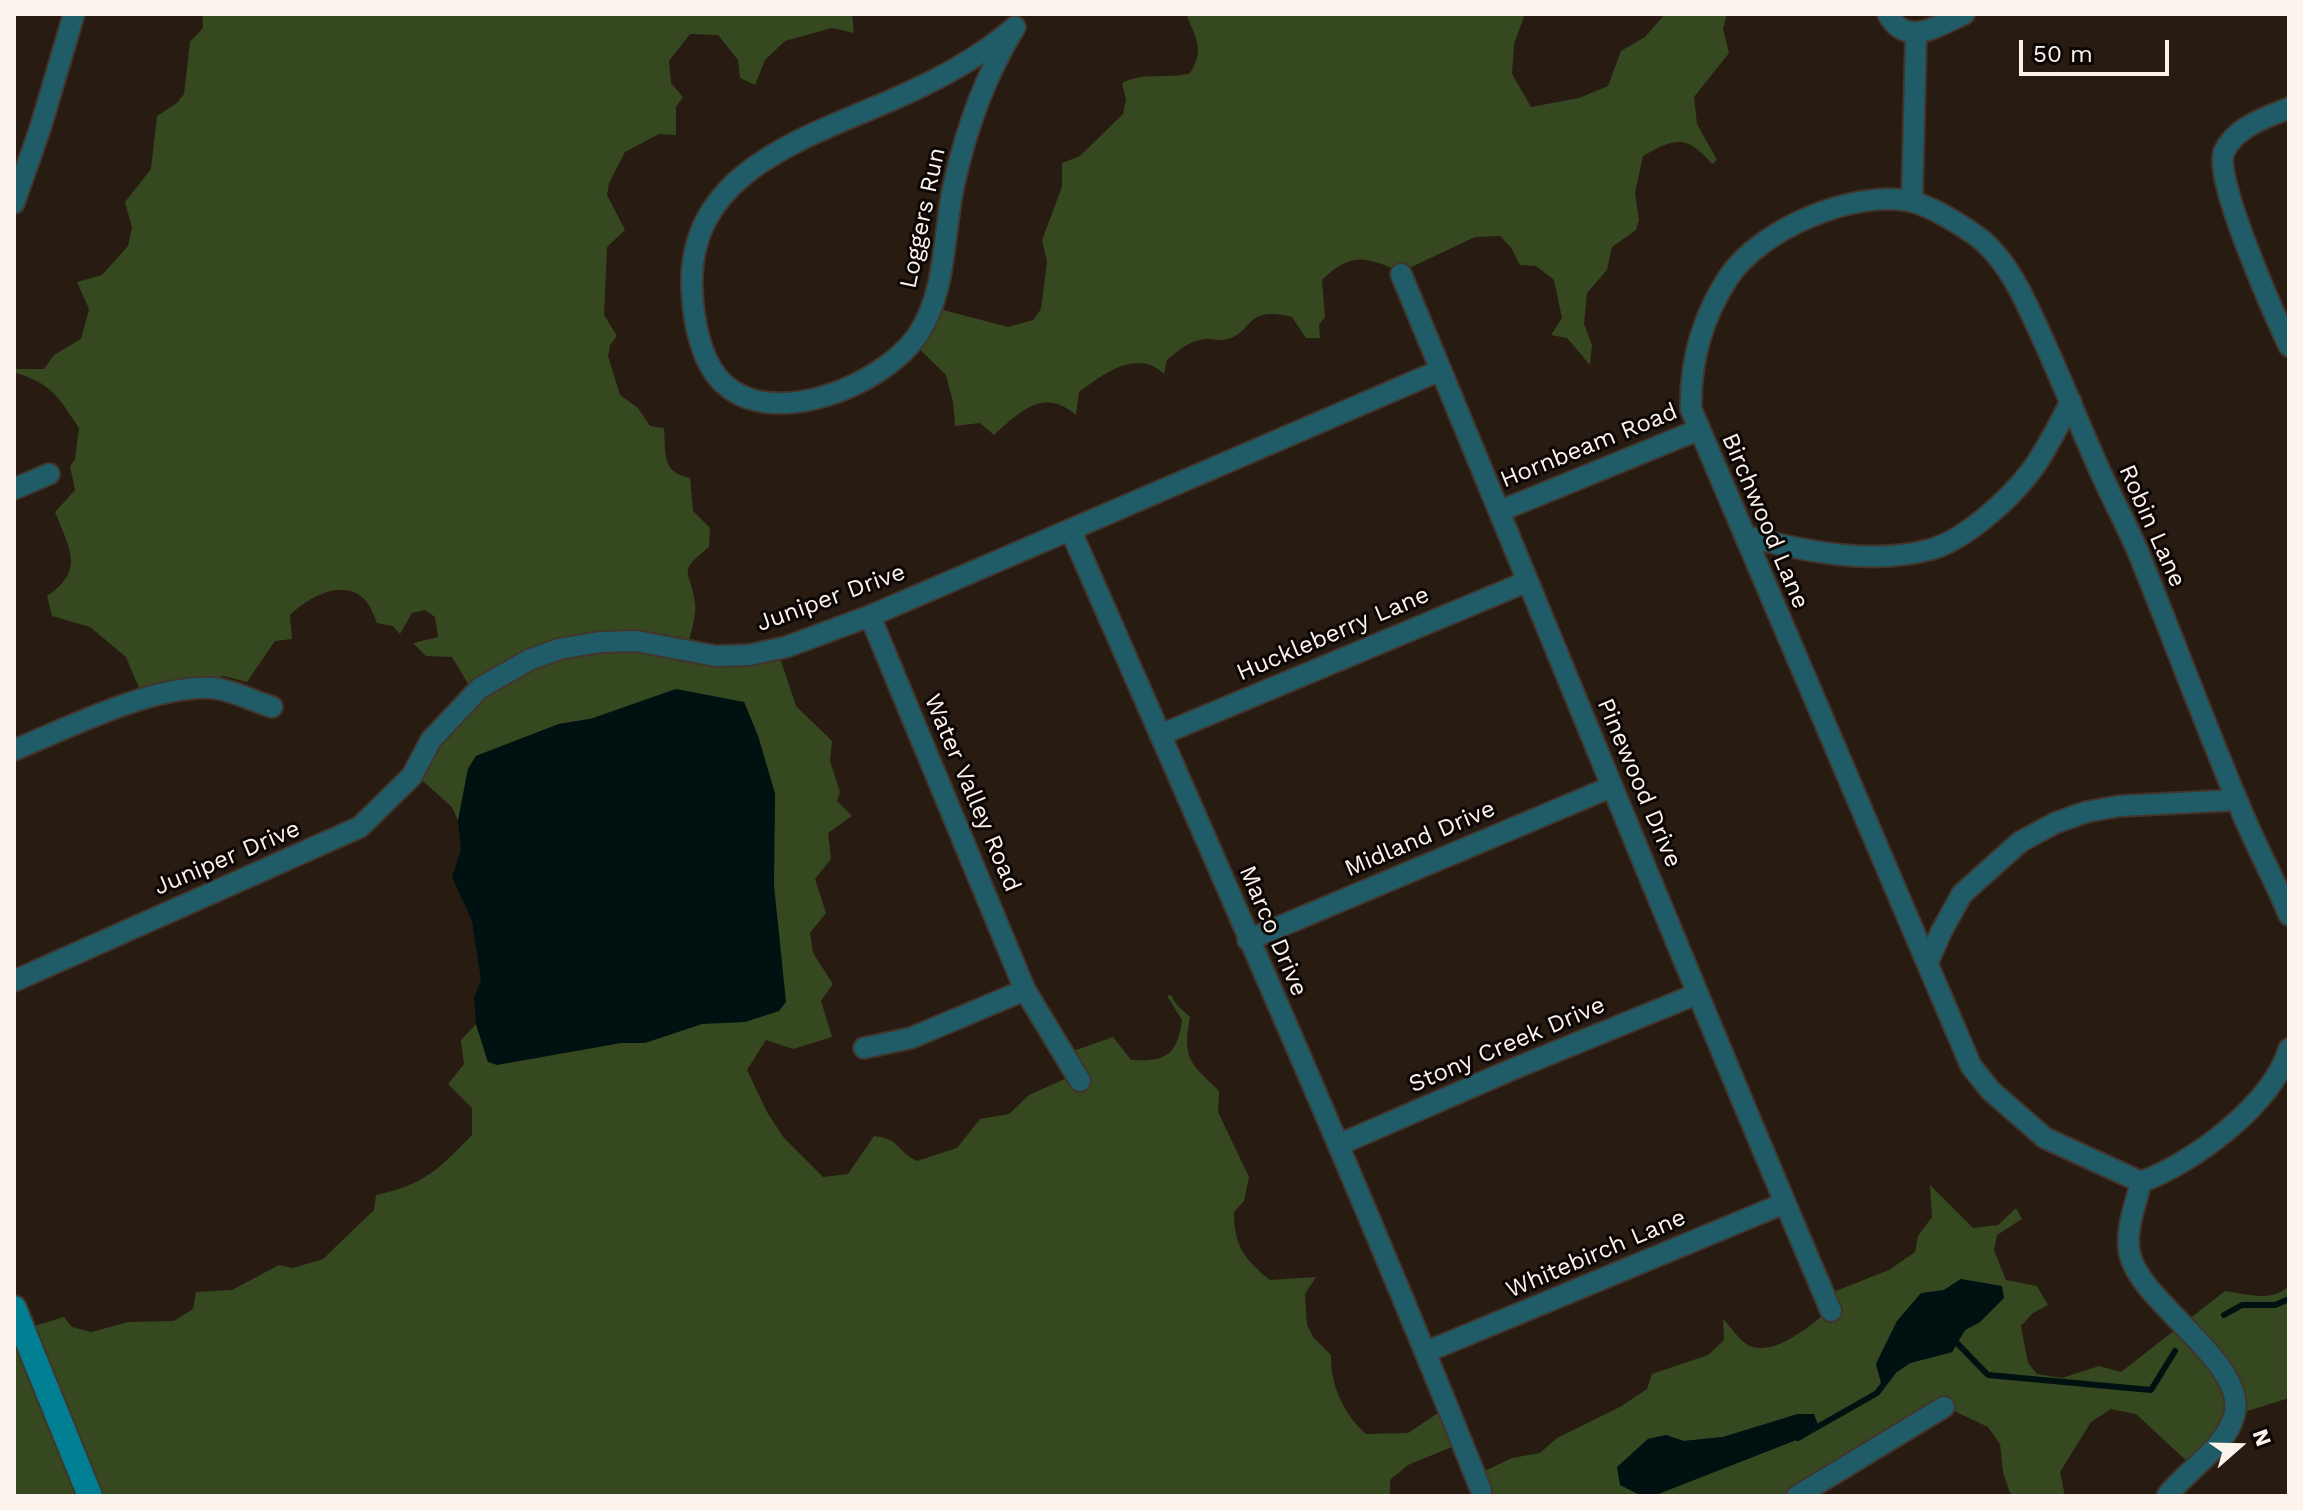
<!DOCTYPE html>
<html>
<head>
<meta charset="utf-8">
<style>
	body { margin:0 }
	#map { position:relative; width:2303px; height:1510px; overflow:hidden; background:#281b12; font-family:"Work Sans",sans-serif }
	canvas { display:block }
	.frame { position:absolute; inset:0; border:16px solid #fcf3ed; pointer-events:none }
	.north { position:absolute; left:2199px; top:1406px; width:80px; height:80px; -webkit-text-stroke:6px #0c0704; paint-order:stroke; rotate:70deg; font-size:22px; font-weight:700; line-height:32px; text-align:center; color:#fcf3ed }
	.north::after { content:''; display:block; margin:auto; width:28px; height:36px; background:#fcf3ed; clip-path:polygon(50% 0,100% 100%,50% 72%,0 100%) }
	.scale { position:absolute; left:2019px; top:40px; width:150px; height:36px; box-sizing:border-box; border:4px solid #fcf3ed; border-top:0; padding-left:10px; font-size:24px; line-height:28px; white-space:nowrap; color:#fcf3ed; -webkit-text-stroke:6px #0c0704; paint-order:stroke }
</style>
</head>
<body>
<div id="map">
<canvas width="2303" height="1510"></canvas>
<div class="frame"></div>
<div class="north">N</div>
<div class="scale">50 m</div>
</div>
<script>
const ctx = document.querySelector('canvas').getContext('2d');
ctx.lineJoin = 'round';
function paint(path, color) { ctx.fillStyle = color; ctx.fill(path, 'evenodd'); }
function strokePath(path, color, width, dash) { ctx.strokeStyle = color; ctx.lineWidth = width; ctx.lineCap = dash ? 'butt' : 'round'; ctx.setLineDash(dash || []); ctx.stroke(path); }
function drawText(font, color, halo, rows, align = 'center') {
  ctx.font = font + ' "Work Sans",sans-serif'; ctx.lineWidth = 6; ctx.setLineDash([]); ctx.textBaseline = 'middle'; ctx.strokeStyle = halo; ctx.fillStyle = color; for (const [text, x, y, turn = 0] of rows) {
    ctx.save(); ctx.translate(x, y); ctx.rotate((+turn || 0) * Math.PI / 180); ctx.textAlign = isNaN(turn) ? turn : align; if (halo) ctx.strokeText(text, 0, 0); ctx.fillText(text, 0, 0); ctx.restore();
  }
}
paint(new Path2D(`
	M202,14h650l2,19 -22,-5 -47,13 -20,19 -10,25 -15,-7 -2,-18 -20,-25 -28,-1 -21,27 2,22 12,14 -7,10v28l-17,-1 -34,18 -16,31 -2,12 18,35 -18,17 -3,68 13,21 -7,9 -2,11 12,39 18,13 12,18 14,2c2,26 -3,44 26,50l3,33 17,17 -1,19c-33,27 -19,20 -14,55 2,14 -5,33 -8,46l90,1 19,57 36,35 -2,20 10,31 -3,9 15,15 -24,17 3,26 -16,20 11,34 -16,20 3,20 20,31 -12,17 11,36 -39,12 -27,-9 -19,30 20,42 17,26 39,39 25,-3 26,-38c27,3 22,15 43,25l40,-13 23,-29 29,-5 20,-19 38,-17 -5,-23 51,-18 18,23c36,2 46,-5 51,-40l-15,-24 4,-1 6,10 13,12c-8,43 0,45 29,74l-1,21 31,65 -5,24 -10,11c0,34 10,47 36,68l46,-3 -11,17 2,31 6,12 18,18c-1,29 13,60 35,79l42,-1 39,-26 12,37 -51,21 -18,15v16h-1376v-190l10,23 40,-12 8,10 19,5 38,-10 45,-1 19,-12 3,-17 36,-2 47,-25 14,3 30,-9 51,-49 2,-15c49,-11 62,-25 96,-60v-27l-24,-24 16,-20 -3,-24 15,-16 12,38 285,-191 2,-77 -17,-58 -14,-34 -129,13 -56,9 -83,32 -8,13 -10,52 -6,-14 -37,-33 58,-82 -21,-35 -26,-1 -13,-13 25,-6 -3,-20 -10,-7 -13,3 -12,21 -7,-8 -16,-3c-3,-7 -6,-17 -12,-23 -22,-23 -57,-2 -75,15l2,24 -17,2 -28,41 -24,-6 -81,19 -16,-38 -36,-30 -38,-11 -5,-20c39,-26 22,-48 8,-84l20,-22 -5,-24 5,-7 4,-31c-22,-33 -26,-43 -65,-56v-3h30l10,-14 27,-16 8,-30 -12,-27 25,-7 26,-29 4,-18 -7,-26 26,-33 6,-53 20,-13 7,-9 6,-52 13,-14z
	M1186,14h339l-11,30 -2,30 19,33 48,-9 29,-12 13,-35 24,-14 20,-23h62l-4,15 6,24 -35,44 3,27 20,36 -5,4c-25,-30 -38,-26 -69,-8l-8,37 4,27 -3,10 -24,17 -5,23 -20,23 -3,31 8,21 -2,20 -23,-27 -16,-3 11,-17 -8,-38 -18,-14 -16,-1 -8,-16 -12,-13 -25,1 -74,35c-35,-15 -49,-21 -79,8l3,37 -6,8 1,13h-14l-14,-21c-50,-12 -36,16 -68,23 -6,1 -13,-2 -19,-1 -16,2 -26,11 -38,21l-3,14c-26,-26 -61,0 -85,18l-3,23c-32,-28 -56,-4 -82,20l-14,-12 -25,3 -2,-24 -7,-27 -33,-32 19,-36 76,20 25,-7 8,-11 6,-48 -5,-21 20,-53v-24l18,-7 43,-42 3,-14 -4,-17c23,-12 43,-3 68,-10 15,-23 6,-35 -4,-59z
	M1930,1185l43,43 25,-3 18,-17 6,11 -25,16 -3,15 12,30 31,6 11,19 -15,8 -12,13 7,37 9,11 25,4 37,-12 22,6 104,-81c20,3 49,12 64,-6v113l-51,16 -46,52 -56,-52 -25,-5 -20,13 -31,50 5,24h-54l-8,-24 -3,-28 -12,-17 -36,-17 -158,86h-141l143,-56 2,-26 -75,23 -39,4 -18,-6 -18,4 -31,29 23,27 12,1h-169l-7,-21 36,-17 28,-5 17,-15 63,-31 27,-18 5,-15 56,-19 16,-15 -1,-21c8,8 17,23 27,27 25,10 60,-20 78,-35v-17l61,-24 26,-18 3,-16 14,-19zM1961,1279l19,43 -15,8 -13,22 -42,11 -29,19 -5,-18 21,-43z`), '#35481f');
paint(new Path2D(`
	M676,689l68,13 14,34 17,58 -1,91 12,117 -7,9 -34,11 -43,2 -57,19h-24l-124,22 -9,-3 -12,-38 -2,-26 7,-18 -9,-59 -20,-44 9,-28 -3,-28 10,-52 8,-13 83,-32 31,-5z
	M1961,1279l41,7 2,12 -24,24 -15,8 -13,22 -42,11 -29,20 -5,-19 21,-43 24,-28 23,-3z
	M1798,1414h16l4,11 -22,15 -143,56 -13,-1 -20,-10 -3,-18 31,-28 18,-4 18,6 39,-4z`), '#001112');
strokePath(new Path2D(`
	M2224,1315l18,-10h33l14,-6
	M1953,1339l35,36 163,15 24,-39
	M1798,1438l79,-45 16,-21`), '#001112', 6);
const street = new Path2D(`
	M1888,14c18,34 50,12 76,0
	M1015,27c-29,47 -49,103 -61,157 -11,49 -7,109 -37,152 -34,49 -143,94 -193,48 -23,-21 -31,-64 -32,-95 -6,-128 135,-156 226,-201 34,-16 69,-37 97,-61z
	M2289,108c-24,10 -54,19 -65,44 -11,26 51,164 65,194
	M1912,201l4,-167
	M14,203l26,-74 34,-115
	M1401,274c144,346 283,693 430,1037
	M14,489l35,-15
	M1500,511l198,-81
	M1071,531c139,318 281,636 410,959
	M1745,536c58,15 127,30 187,13 34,-10 78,-50 99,-78 16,-21 27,-46 40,-69
	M870,616l155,374 55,91
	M1160,735l366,-153
	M14,750c54,-22 140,-66 199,-62 19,2 40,13 59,19
	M2289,915c-15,-37 -35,-72 -50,-110 -34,-81 -65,-164 -98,-246 -12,-30 -28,-58 -41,-88 -21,-46 -39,-93 -60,-138 -15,-33 -30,-68 -57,-92 -16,-13 -53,-36 -74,-40 -56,-11 -149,28 -181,77 -26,40 -38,84 -37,131l280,657 20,25 54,47 96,44c52,-19 131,-77 148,-133
	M1248,940l363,-153
	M1928,962l13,-30 21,-38 58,-52 35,-19 31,-11 33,-6 118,-6
	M14,981l346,-154 52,-51 19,-36 49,-52 49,-28 30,-11 41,-7 36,-1 80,15 33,-1 37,-8 84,-31 571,-246
	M864,1048l47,-10 114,-48
	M1338,1145l175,-76 184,-75
	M2141,1182c-5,21 -17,51 -11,73 11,48 120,110 104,161 -9,32 -47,54 -67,80
	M1426,1352l359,-149
	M1797,1496l147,-89`);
const secondary = new Path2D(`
	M14,1308l76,188`);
strokePath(street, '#41352c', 24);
strokePath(secondary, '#41352c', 28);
strokePath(street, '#205c68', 20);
strokePath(secondary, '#007f93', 24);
drawText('24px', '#fcf3ed', '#0c0704', [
	["Loggers Run",923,218,-78],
	["Hornbeam Road",1589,446,-22],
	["Birchwood Lane",1765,521,67],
	["Robin Lane",2152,526,66],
	["Juniper Drive",831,598,-20],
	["Huckleberry Lane",1333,634,-23],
	["Pinewood Drive",1639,783,67],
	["Water Valley Road",972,793,67],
	["Midland Drive",1420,839,-23],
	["Juniper Drive",227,858,-23],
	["Marco Drive",1273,931,67],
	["Stony Creek Drive",1507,1045,-23],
	["Whitebirch Lane",1596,1254,-23]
]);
</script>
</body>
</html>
